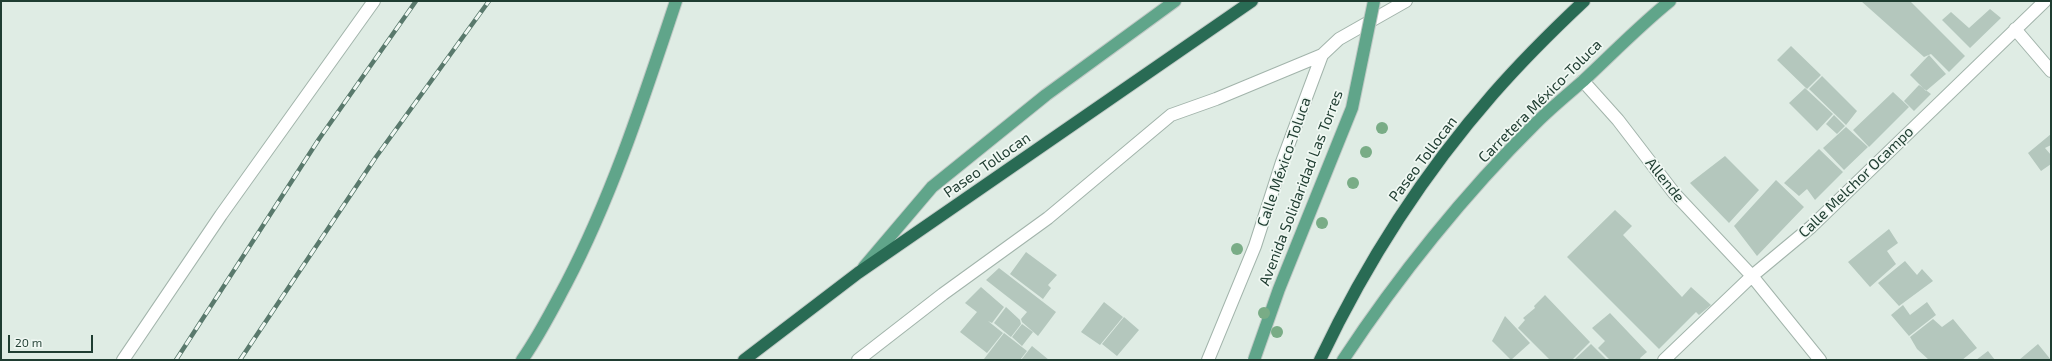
<!DOCTYPE html>
<html>
<head>
<meta charset="utf-8">
<style>
	body { margin:0 }
	#map { position:relative; width:2052px; height:361px; overflow:hidden; background:#dfece4; font-family:"Exo 2",sans-serif }
	canvas { display:block }
	.frame { position:absolute; inset:0; border:2px solid #1f3d31; pointer-events:none }
	.scale { position:absolute; left:8px; top:335px; width:85px; height:18px; box-sizing:border-box; border:2px solid #1f3d31; border-top:0; padding-left:5px; font-size:12px; line-height:14px; white-space:nowrap; color:#1f3d31; -webkit-text-stroke:3px #f0f8f3; paint-order:stroke }
</style>
</head>
<body>
<div id="map">
<canvas width="2052" height="361"></canvas>
<div class="frame"></div>
<div class="scale">20 m</div>
</div>
<script>
const ctx = document.querySelector('canvas').getContext('2d');
ctx.lineJoin = 'round';
function paint(path, color) { ctx.fillStyle = color; ctx.fill(path, 'evenodd'); }
function strokePath(path, color, width, dash) { ctx.strokeStyle = color; ctx.lineWidth = width; ctx.lineCap = dash ? 'butt' : 'round'; ctx.setLineDash(dash || []); ctx.stroke(path); }
function drawText(font, color, halo, rows, align = 'center') {
  ctx.font = font + ' "Exo 2",sans-serif'; ctx.lineWidth = 3.5; ctx.setLineDash([]); ctx.textBaseline = 'middle'; ctx.strokeStyle = halo; ctx.fillStyle = color; for (const [text, x, y, turn = 0] of rows) {
    ctx.save(); ctx.translate(x, y); ctx.rotate((+turn || 0) * Math.PI / 180); ctx.textAlign = isNaN(turn) ? turn : align; if (halo) ctx.strokeText(text, 0, 0); ctx.fillText(text, 0, 0); ctx.restore();
  }
}
paint(new Path2D(`
	M1861,1h49l55,55 -16,16 -18,-18 -7,3z
	M1990,9l11,9 -31,30 -28,-28 9,-8 18,16z
	M1791,46l30,29 -14,14 -30,-29z
	M1929,55l17,19 -20,17 -16,-16z
	M1822,76l35,35 -11,14 -37,-36z
	M1919,85l12,9 -17,17 -10,-10z
	M1805,88l28,26 -16,17 -28,-28z
	M1893,92l16,15 -40,40 -16,-17z
	M1834,115l11,11 -8,8 -11,-10z
	M1846,127l22,20 -24,23 -21,-22z
	M2051,134v11l-6,3 6,7v9l-10,7 -13,-18z
	M1819,149l24,23 -28,28 -8,-11 -8,7 -15,-13z
	M1725,156l34,34 -30,33 -39,-40z
	M1776,180l28,27 -47,49 -23,-30z
	M1615,210l17,16 -9,9 59,62 9,-10 20,18 -12,10 -3,-3 -37,37 -92,-92z
	M1889,229l9,14 -11,8 9,13 -26,23 -22,-25z
	M1026,252l31,23 -9,10 3,3 -8,11 -33,-25z
	M1905,261l12,14 5,-6 11,12 -34,25 -21,-23z
	M999,268l57,44 -18,24 -16,-14 -1,-3 6,-7 -41,-32z
	M981,287l23,20 -12,16 -4,-2 15,12 -16,20 -27,-21 17,-20 -12,-9z
	M1545,295l45,47 -18,18h-22l-32,-32 7,-8 -2,-2 12,-10 -1,-2z
	M1104,302l19,15 -23,28 -19,-13z
	M1927,302l9,13 -27,21 -18,-21 12,-10 7,10z
	M1006,307l14,13 1,4 -10,13 -17,-14z
	M1610,313l37,39 -7,6 1,2h-31l-12,-12 7,-7 -13,-13z
	M1505,316l25,27 -19,17 -19,-19z
	M1124,317l15,13 -22,26 -15,-12z
	M1933,319l9,8 11,-8 24,29 -15,12h-33l-12,-11 -7,-12z
	M1022,324l11,8 -11,14 -10,-9z
	M1004,333l23,18 -7,9 -36,-1z
	M1591,344l16,16h-33z
	M2038,344l13,16h-32z
	M1032,346l17,14h-28z
	M1988,351l7,9h-19z`), '#b4c7bd');
const minor = new Path2D(`
	M2015,29l36,42
	M1583,81l35,39 56,73 78,83 68,84
	M123,360l98,-145 153,-214
	M858,360l85,-66 105,-76 123,-103 45,-16 106,-44
	M1208,360l47,-114 27,-84 40,-107 17,-16 67,-38
	M1664,360l88,-84 59,-49 234,-226`);
const major = new Path2D(`
	M864,267l68,-80 114,-92 129,-94
	M522,360c17,-24 30,-50 44,-76 47,-90 78,-187 110,-283
	M1343,360c54,-82 122,-167 193,-237 15,-15 31,-28 47,-42 29,-27 56,-55 87,-80`);
const highway = new Path2D(`
	M744,360l114,-87 394,-272
	M1320,360c45,-95 103,-186 173,-266 28,-32 59,-63 91,-93`);
strokePath(minor, '#a2b4ab', 14);
strokePath(major, '#c0c9c5', 14);
strokePath(highway, '#c0c9c5', 14);
strokePath(minor, '#fff', 12);
strokePath(major, '#60a58a', 12);
strokePath(highway, '#296b54', 12);
const rail = new Path2D(`
	M176,360l143,-221 97,-138
	M240,360l136,-203 113,-156`);
strokePath(rail, '#59796c', 4.5);
strokePath(rail, '#f0f8f3', 3, [9]);
const majorBridge = new Path2D(`
	M1254,360l25,-71 73,-181 22,-107`);
strokePath(majorBridge, '#c0c9c5', 14, []);
strokePath(majorBridge, '#60a58a', 12);
ctx.fillStyle = '#79ac86';
for (const [x, y] of [
	[1382,128],
	[1366,152],
	[1353,183],
	[1322,223],
	[1237,249],
	[1264,313],
	[1277,332]
]) { ctx.beginPath(); ctx.arc(x, y, 6, 0, 2 * Math.PI); ctx.fill(); }
drawText('15px', '#1f3d31', '#f0f8f3', [
	["Carretera México-Toluca",1540,101,-45],
	["Paseo Tollocan",1423,159,-53],
	["Calle México-Toluca",1284,162,-71],
	["Paseo Tollocan",987,165,-35],
	["Allende",1665,180,51],
	["Calle Melchor Ocampo",1856,182,-44],
	["Avenida Solidaridad Las Torres",1301,188,-69]
]);
</script>
</body>
</html>
